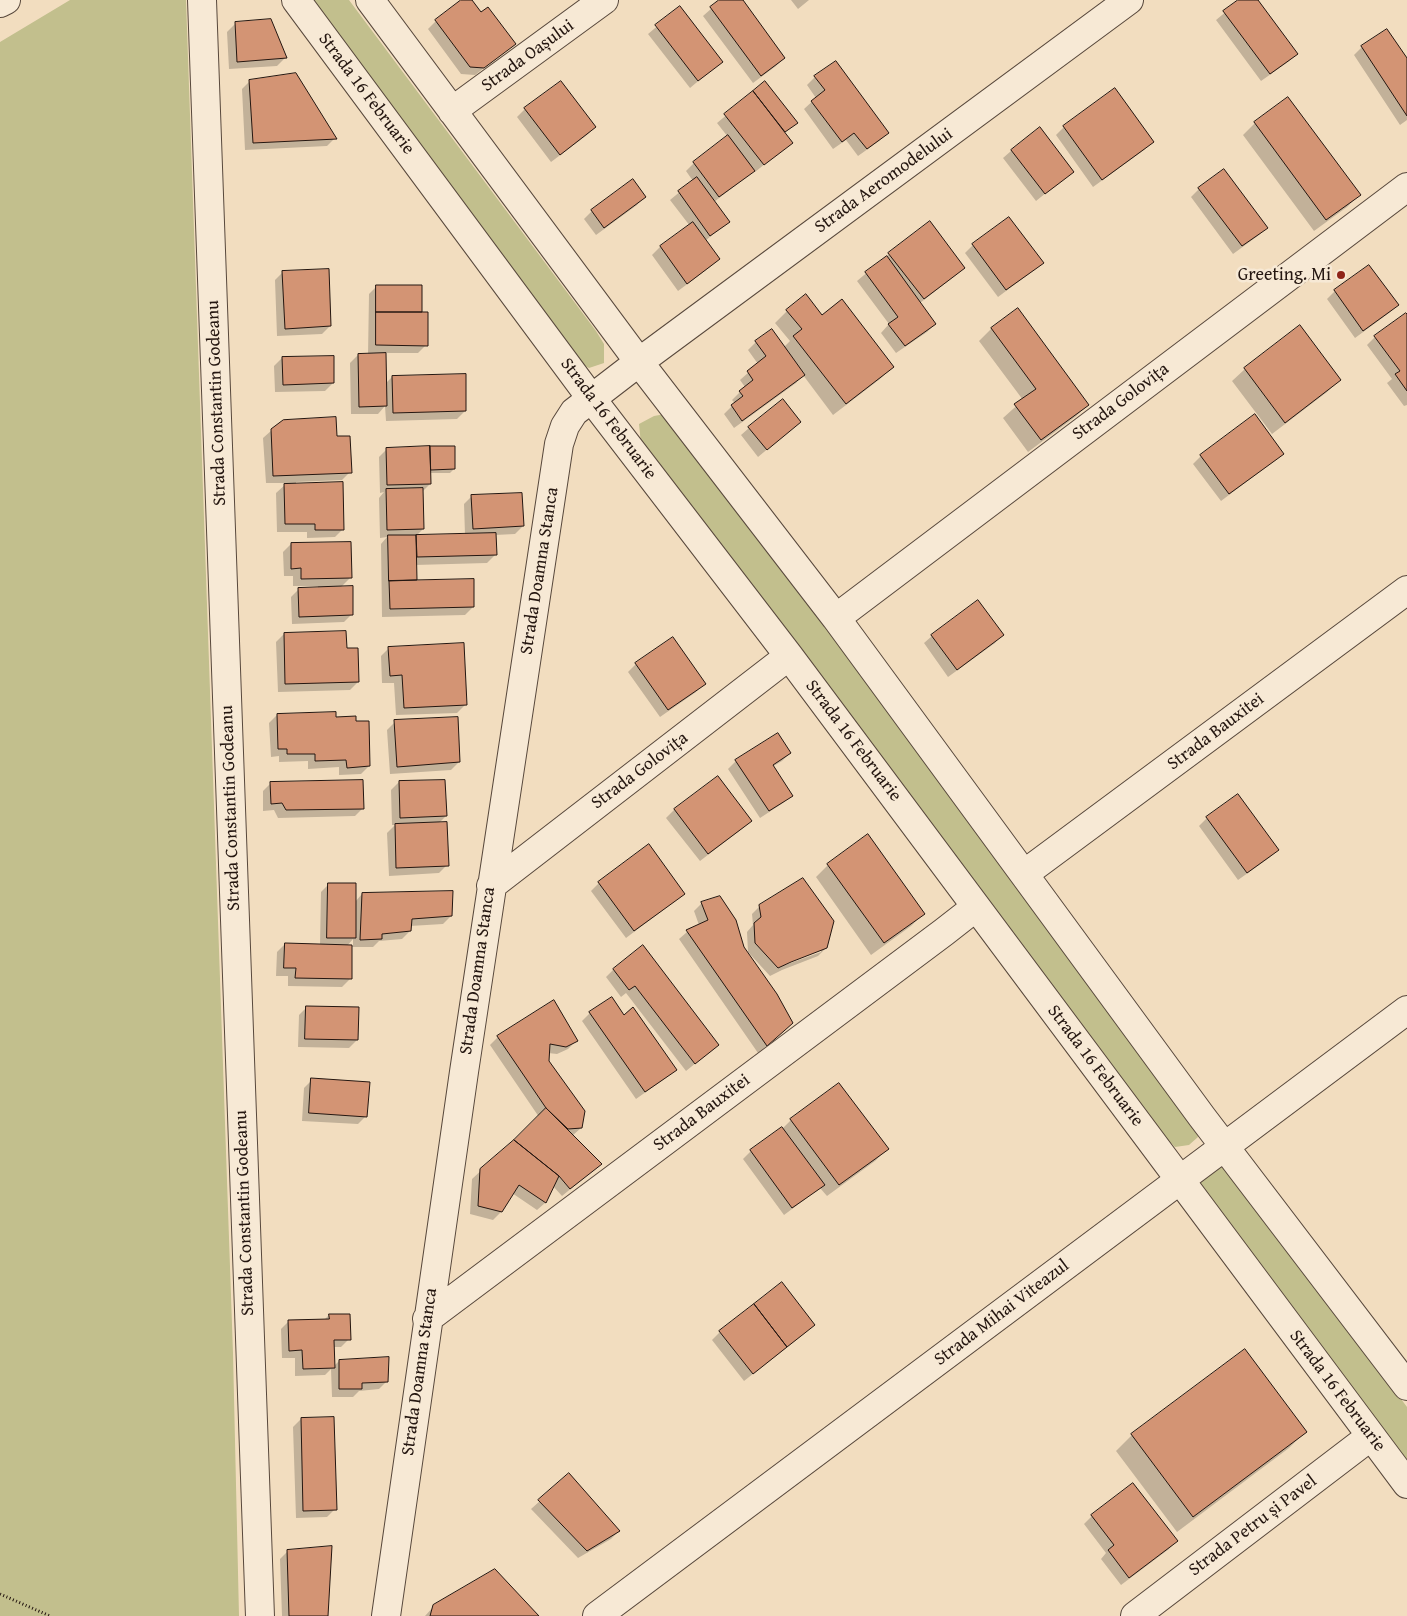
<!DOCTYPE html>
<html>
<head>
<meta charset="utf-8">
<style>
	body { margin:0 }
	canvas { display:block; background:#f2ddbf }
</style>
</head>
<body>
<canvas width="1407" height="1616"></canvas>
<script>
const ctx = document.querySelector('canvas').getContext('2d');
ctx.lineJoin = 'round';
function paint(path, color) { ctx.fillStyle = color; ctx.fill(path, 'evenodd'); }
function strokePath(path, color, width, dash) { ctx.strokeStyle = color; ctx.lineWidth = width; ctx.lineCap = dash ? 'butt' : 'round'; ctx.setLineDash(dash || []); ctx.stroke(path); }
function drawText(font, color, halo, rows, align = 'center') {
  ctx.font = font + ' "Gentium Book Plus",serif'; ctx.lineWidth = 5; ctx.setLineDash([]); ctx.textBaseline = 'middle'; ctx.strokeStyle = halo; ctx.fillStyle = color; for (const [text, x, y, turn = 0] of rows) {
    ctx.save(); ctx.translate(x, y); ctx.rotate((+turn || 0) * Math.PI / 180); ctx.textAlign = isNaN(turn) ? turn : align; if (halo) ctx.strokeText(text, 0, 0); ctx.fillText(text, 0, 0); ctx.restore();
  }
}
paint(new Path2D(`
	M70,0h116l47,1353 6,263h-239v-1574z
	M312,0h37l247,331 8,13v19l-15,5 -15,-8z
	M665,414l527,702 6,21 -9,8 -14,2 -11,-11 -127,-172 -396,-520 -2,-20 15,-8z
	M1202,1156l28,13 177,238v66l-212,-287z`), '#c2bf8d');
paint(new Path2D(`
	M464,0h6l36,51 -31,24 -14,-1 -33,-45 8,-8z
	M721,0h20l43,58 -8,8 -23,17 -50,-67z
	M791,0h18l-11,9z
	M1240,0h17l39,54 -8,8 -27,19 -45,-61z
	M679,8l42,54 -31,26 -42,-54z
	M235,24l50,34 -8,8 -48,3 -2,-37z
	M1387,31l20,30v59l-7,5 -46,-70 8,-8z
	M815,77l72,56 -8,8 -21,15 -12,-16 -13,9 -29,-40 12,-11 -9,-13z
	M250,81l85,57 -8,8 -82,4 -3,-61z
	M765,83l27,43 -8,7 7,10 -36,29 -2,-2 -8,8 -31,24 14,20 -23,19 13,18 -8,8 -32,24 -26,-36 8,-8 30,-21 -20,-26 23,-19 -7,-10 8,-8 34,-26 -11,-14z
	M1115,90l37,52 -8,8 -51,37 -37,-52 8,-8z
	M525,109l70,18 -8,8 -36,27 -34,-45z
	M1255,123l104,72 -12,12 -33,24 -71,-96z
	M1040,129l32,43 -36,29 -33,-43 8,-7z
	M1199,189l68,38 -8,8 -26,19 -42,-57z
	M644,197l-7,8 -41,30 -12,-16 8,-8z
	M1009,219l33,43 -8,8 -36,27 -33,-44 8,-8z
	M889,254l75,13 -8,8 -36,28 15,21 -8,8 -31,21 -15,-20 8,-9 -32,-43z
	M283,272l47,54 -8,8 -45,2 -2,-56z
	M377,286l44,27 5,32 -8,8h-33v31l7,-7 73,34 -8,8 -71,2 -1,-15 -7,8h-27l-1,-51 8,-8h10l1,-61z
	M1335,291l62,14 -8,8 -34,25 -28,-39z
	M1018,310l70,95 -13,12 -47,35 -25,-34 20,-18 -44,-59 12,-12z
	M787,311l35,6 70,50 -12,12 -47,36 -30,-40 -7,8 -62,45 -10,-14 11,-11 -3,-3 13,-13 -5,-7 18,-16 -10,-14 8,-8 15,-11 13,16 6,-6 -15,-18z
	M1407,316v89l-3,1 -17,-23 5,-4 -25,-34 8,-8z
	M1300,327l39,53 -12,12 -55,42 -40,-53 13,-12z
	M282,358l51,25 -8,8 -50,1 -1,-26z
	M800,422l-42,35 -17,-22 8,-7z
	M272,430l64,8 14,34 -8,8 -46,2v3l47,44 -8,8 -28,1v-6h-30l-1,-39 11,-10h-21l-3,-45z
	M453,447l1,22 -4,4h-20v11l-8,8 1,37 -7,7 49,-1 -1,-31 8,-8 51,30 -8,8 -20,1v20l-8,8 -72,2 1,17 57,25 -8,8 -83,2 -1,-73 6,-7 -7,1 -1,-40 5,-6 -4,1 -1,-36 8,-8z
	M1282,453l-8,8 -53,40 -28,-37 8,-8z
	M291,544l59,34 -10,10 12,26 -8,8 -52,2 -1,-27 8,-8 19,-1v-2h-25v-10h-9l-1,-24z
	M284,634l62,15 12,33 -8,8 -72,2 -2,-50z
	M1002,635l-7,8 -47,34 -24,-34 8,-7z
	M389,648l76,57 -8,8 -61,2 -2,-32h-12l-1,-27z
	M636,664l68,20 -8,8 -36,25 -32,-45z
	M277,715l78,7 14,44 -8,8 -22,1v-8l-31,2v-8l-29,1v-6l-8,1 -2,-34z
	M395,722l64,40 -8,8 -61,4 -3,-44z
	M777,735l13,18 -8,8 -10,6 19,28 -8,8 -23,15 -32,-49 8,-8z
	M718,778l32,42 -7,8 -43,33 -34,-43 8,-8z
	M399,782l47,34 -8,8 9,41 -8,8 -50,3 -2,-43 8,-8h-3l-1,-35z
	M271,783l92,25 -8,8 -77,2 -4,-8 -11,1v-20z
	M1207,818l70,32 -8,8 -31,22 -39,-54z
	M868,836l55,78 -12,12 -40,29 -55,-78 12,-12z
	M599,883l84,10 -8,8 -49,37 -35,-47z
	M329,884l26,18 7,-8 89,22 -8,8 -33,2v5l-8,8 -23,2 -6,6h-22l-1,32 -8,8 -54,-1v-10h-12l1,-24 8,-8 35,1 1,-53zM353,939v7h-6z
	M702,903l40,44 42,84 -26,22 -79,-114 8,-7 12,-7 -5,-14z
	M760,906l66,42 -8,8 -36,14 -12,6 -22,-24 -1,-20 6,-7 -1,-11zM821,949v3l-36,13v-2z
	M613,970l105,75 -32,26 -60,-78 -5,4 -15,-20z
	M307,1007l50,33 -8,8 -51,-1 1,-32z
	M590,1013l33,3 52,54 -8,7 -31,22 -54,-78z
	M498,1037l78,4 -8,8 -11,5 -9,-1v8l33,67 -9,8 29,28 -39,32 -9,-10 -8,17 -8,7 -25,-17 -11,19 -8,8 -23,-6 2,-35 67,-62 -49,-72z
	M312,1080l54,36 -8,8 -56,-3 2,-33z
	M839,1085l48,64 -12,12 -48,35 -7,-8 -36,27 -41,-56 8,-8 31,-22 9,-9z
	M329,1315l20,24 -8,8h-8v20l6,-6 48,20 -8,8 -20,2 -6,6h-21l-1,-28 -6,6 -30,1v-18h-13l-1,-29 8,-8 35,-1z
	M813,1325l-8,8 -61,48 -32,-41 8,-8z
	M301,1419l34,90 -8,8 -31,1 -3,-91z
	M1305,1432l-16,16 -112,84 -61,-81 16,-16z
	M569,1475l50,56 -8,8 -33,19 -47,-49z
	M1092,1516l84,25 -7,8 -48,36 -20,-26 5,-6 -22,-29z
	M288,1551l39,65h-45l-2,-57z
	M434,1606l104,10h-113z`), '#0003');
const building = new Path2D(`
	M461,0h11l9,12 7,-5 28,37 -32,24 -14,-1 -35,-47z
	M719,0h24l42,58 -24,18 -51,-69z
	M1238,0h20l40,54 -28,20 -47,-63z
	M680,6l43,56 -25,19 -43,-56z
	M271,19l16,39 -50,4 -2,-40z
	M1387,29l20,29v58l-46,-70z
	M836,61l53,72 -22,16 -13,-16 -12,9 -31,-41 14,-11 -11,-14z
	M296,73l41,66 -84,4 -4,-63z
	M561,81l35,46 -36,28 -36,-47z
	M765,81l33,42 -13,9 -32,-41z
	M1115,88l39,54 -52,38 -39,-54z
	M753,91l40,52 -29,22 -40,-51z
	M1288,97l73,98 -35,25 -72,-98z
	M1040,127l34,45 -29,22 -34,-44z
	M728,135l27,36 -36,26 -26,-35z
	M1224,169l44,59 -26,18 -44,-58z
	M697,177l33,45 -20,14 -32,-45z
	M633,179l13,18 -42,31 -13,-18z
	M1009,217l35,46 -38,27 -34,-46z
	M930,221l35,47 -41,31 -36,-46z
	M693,222l27,37 -33,25 -27,-38z
	M887,256l49,68 -31,22 -17,-22 10,-7 -33,-45z
	M1369,265l30,40 -36,26 -29,-41z
	M329,269l2,57 -46,3 -3,-58z
	M376,285h46v27h-46z
	M806,294l16,21 20,-16 52,68 -48,37 -53,-68 9,-7 -16,-19z
	M1018,308l71,97 -48,35 -27,-36 22,-15 -45,-61z
	M376,312h52v34l-52,-1z
	M1406,313l1,1v77l-12,-17 5,-3 -26,-35z
	M1300,325l41,55 -56,43 -41,-55z
	M772,329l33,46 -63,46 -11,-16 12,-9 -4,-5 14,-11 -6,-9 19,-15 -11,-15z
	M386,353l1,53 -28,1 -1,-53z
	M334,356v27l-51,2 -1,-28z
	M466,374v37l-73,2 -1,-37z
	M783,399l18,23 -34,28 -19,-23z
	M1255,414l29,40 -55,40 -29,-39z
	M336,417l1,19h13l2,37 -79,3 -2,-47 12,-9z
	M430,446h25v23l-24,1z
	M430,446l1,38 -44,1 -1,-37z
	M343,482l1,48h-29v-6h-30l-1,-40z
	M423,488l1,41 -37,1 -1,-41z
	M522,493l2,33 -51,3 -2,-34z
	M496,533l1,22 -80,2 -1,-22z
	M388,535h28l1,45 -28,1z
	M351,542l1,36 -51,1v-11l-10,1v-26z
	M474,579v28l-84,2 -1,-28z
	M353,586v29l-54,2 -1,-29z
	M978,600l26,35 -47,35 -26,-35z
	M346,631l1,17h11l1,34 -74,2 -1,-51z
	M673,637l33,47 -38,26 -33,-47z
	M464,643l3,62 -63,3 -2,-33 -12,1 -2,-29z
	M336,712v5l20,-1v5h13l1,45 -23,2 -1,-8 -31,1v-7h-28v-5h-9l-1,-35z
	M458,717l2,45 -63,5 -3,-47z
	M778,733l13,20 -18,12 20,31 -24,15 -34,-51z
	M718,776l34,45 -44,33 -34,-45z
	M363,780l1,29 -78,1 -4,-7 -11,1 -1,-22z
	M445,780l2,36 -47,2 -1,-37z
	M1238,794l41,56 -32,23 -41,-56z
	M447,822l2,44 -53,2 -1,-44z
	M868,834l57,80 -41,29 -57,-79z
	M649,844l36,50 -51,37 -36,-49z
	M803,878l31,43 -7,27 -36,14 -13,6 -23,-25 -1,-20 7,-6 -2,-12z
	M328,883h28v55h-29z
	M453,891l-1,25 -40,3 -1,12 -29,3v5l-22,1 2,-47z
	M720,896l16,24 8,27 33,47 16,29 -26,23 -81,-116 22,-10 -7,-18z
	M285,943l67,2v34l-57,-1 1,-10h-12z
	M643,945l76,100 -24,19 -60,-78 -6,4 -16,-21z
	M612,997l12,18 9,-8 44,63 -32,22 -56,-80z
	M554,1000l24,41 -12,6 -16,-3 -1,17 36,50 -3,17 -14,1 -22,-21 -49,-72z
	M306,1006l53,1 -1,33 -53,-1z
	M311,1078l59,4 -3,35 -58,-4z
	M839,1083l50,66 -50,36 -49,-66z
	M546,1108l56,56 -32,25 -11,-13 -45,-36z
	M782,1127l43,58 -33,23 -42,-58z
	M514,1140l45,36 -13,27 -27,-18 -17,27 -24,-6 2,-37z
	M782,1282l33,43 -28,22 -33,-43z
	M754,1304l33,43 -34,27 -34,-43z
	M329,1314h21l1,26h-17l1,28 -32,1 -1,-19 -13,1 -1,-31 41,-1z
	M1245,1349l62,83 -114,85 -62,-83z
	M389,1357l-1,25 -26,1v6h-23v-29z
	M334,1417l3,93 -34,1 -2,-93z
	M569,1473l51,58 -33,20 -49,-51z
	M1133,1483l45,58 -49,37 -21,-28 6,-5 -23,-30z
	M332,1546l-4,70h-39l-2,-66z
	M495,1569l44,47h-109l3,-11z`);
paint(building, '#d39474');
strokePath(building, '#241610', 1);
const minor = new Path2D(`
	M202,0l58,1616
	M296,0l295,398 198,258 618,828
	M370,0l269,362 197,256 366,499 205,269
	M0,3l6,-3
	M452,111l152,-111
	M836,618l571,-431
	M1024,874l383,-284
	M491,886l298,-230
	M427,1319l517,-387 32,-25
	M386,1616c54,-391 113,-782 173,-1172l6,-18 9,-14 65,-50 490,-362
	M597,1616l810,-606
	M1135,1616l236,-180`);
strokePath(minor, '#58483c', 30);
strokePath(new Path2D(`
	M0,1594l50,22`), '#241610', 3, [1, 2.5]);
strokePath(minor, '#f7e9d5', 28);
for (const [x, y, r, color] of [
	[1341,275,5,"#8f2418"]
]) { const dot = new Path2D(); dot.arc(x, y, r, 0, 2 * Math.PI); ctx.fillStyle = color; ctx.fill(dot); strokePath(dot, '#f7e9d5', 2); }
drawText('18px', '#241610', '#f7e9d5', [
	["Strada Oașului",528,56,-36],
	["Strada 16 Februarie",366,94,53],
	["Strada Aeromodelului",884,181,-36],
	["Strada Golovița",1121,402,-37],
	["Strada Constantin Godeanu",217,403,-92],
	["Strada 16 Februarie",608,419,53],
	["Strada Doamna Stanca",540,571,-81],
	["Strada Bauxitei",1216,732,-37],
	["Strada 16 Februarie",853,741,53],
	["Strada Golovița",640,771,-37],
	["Strada Constantin Godeanu",231,808,-92],
	["Strada Doamna Stanca",478,971,-82],
	["Strada 16 Februarie",1095,1066,53],
	["Strada Bauxitei",702,1113,-37],
	["Strada Constantin Godeanu",245,1213,-92],
	["Strada Mihai Viteazul",1002,1313,-37],
	["Strada Doamna Stanca",420,1372,-82],
	["Strada 16 Februarie",1337,1391,53],
	["Strada Petru și Pavel",1253,1526,-37]
]);
drawText('18px', '#241610', '#f7e9d5', [
	["Greeting. Mi",1331,275]
], 'right');
</script>
</body>
</html>
